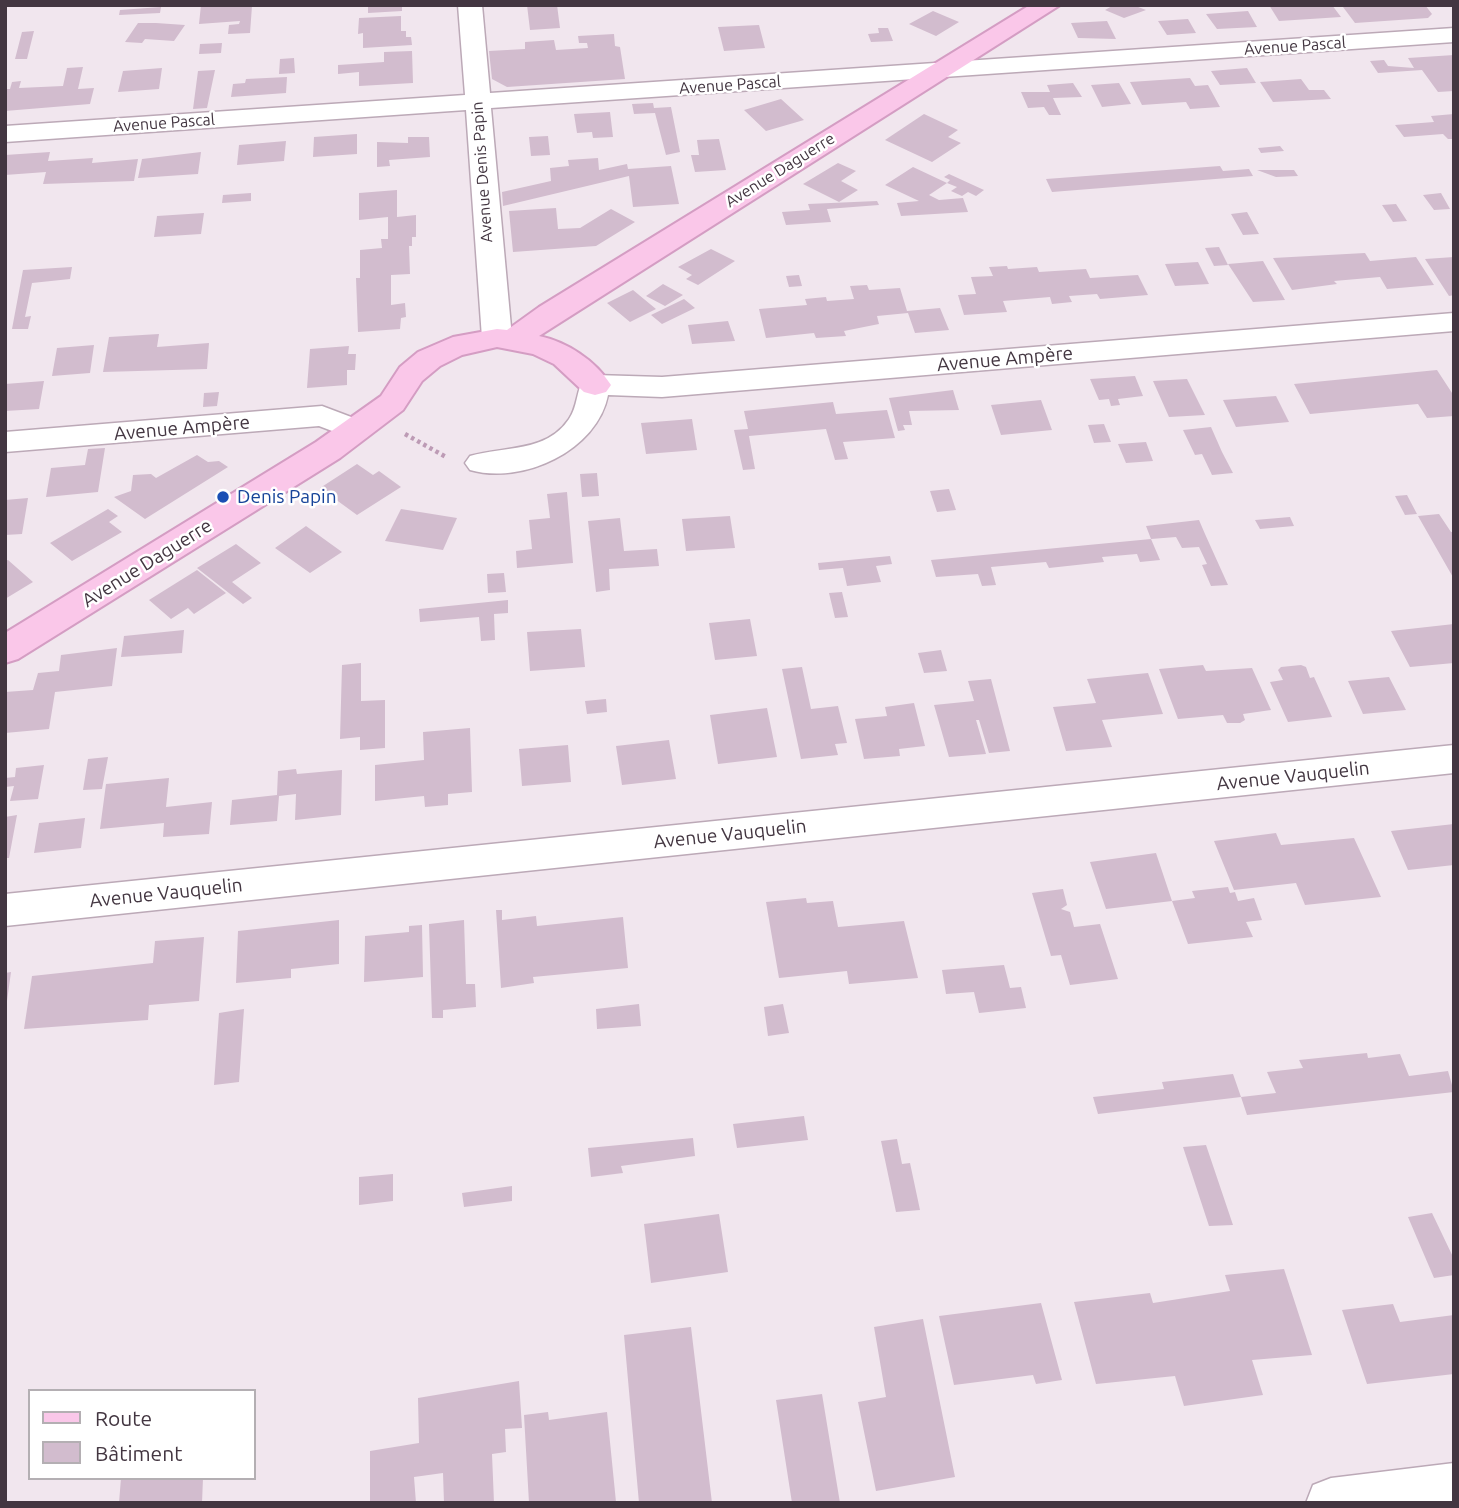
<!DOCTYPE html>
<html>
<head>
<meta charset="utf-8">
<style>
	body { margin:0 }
	#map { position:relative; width:1459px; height:1508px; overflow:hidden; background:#f1e6ee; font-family:Ubuntu,sans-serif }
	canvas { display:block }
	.frame { position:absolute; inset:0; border:7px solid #433641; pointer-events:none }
	.legend { position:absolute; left:28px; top:1389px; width:228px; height:91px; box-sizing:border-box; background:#fff; border:2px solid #b4afb3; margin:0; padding:9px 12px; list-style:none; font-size:21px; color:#433641 }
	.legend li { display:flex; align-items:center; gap:14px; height:35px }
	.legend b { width:35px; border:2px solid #b4afb3 }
</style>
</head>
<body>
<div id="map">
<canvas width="1459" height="1508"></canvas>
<div class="frame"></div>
<ul class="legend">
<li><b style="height:9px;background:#fac7e9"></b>Route</li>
<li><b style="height:19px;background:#d2bcce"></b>Bâtiment</li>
</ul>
</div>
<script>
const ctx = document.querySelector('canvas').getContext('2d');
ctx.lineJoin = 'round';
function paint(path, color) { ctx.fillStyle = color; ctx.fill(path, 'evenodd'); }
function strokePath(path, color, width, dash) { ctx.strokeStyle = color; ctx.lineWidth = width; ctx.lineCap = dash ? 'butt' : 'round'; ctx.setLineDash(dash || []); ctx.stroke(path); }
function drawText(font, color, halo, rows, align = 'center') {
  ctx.font = font + ' Ubuntu,sans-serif'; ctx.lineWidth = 5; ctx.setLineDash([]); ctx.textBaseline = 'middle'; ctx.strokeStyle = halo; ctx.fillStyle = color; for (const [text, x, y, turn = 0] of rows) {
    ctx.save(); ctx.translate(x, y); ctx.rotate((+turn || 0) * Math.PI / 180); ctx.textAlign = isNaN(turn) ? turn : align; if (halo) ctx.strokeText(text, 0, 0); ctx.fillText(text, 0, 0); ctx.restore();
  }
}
paint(new Path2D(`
	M201,5l51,1 -2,27 -22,1 1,-9 10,-1 1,-3 -41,3z
	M368,5h34v6l-34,2z
	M527,5h30l3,23 -30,2z
	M1114,5h19l13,5 -22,8 -19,-8z
	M1269,5h63l9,12 -62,4z
	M1425,5l7,9 -4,4 -73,5 -12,-16z
	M161,7l-1,6 -41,2 1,-5z
	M933,11l26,11 -23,14 -27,-12z
	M1248,11l9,16 -40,2 -11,-15z
	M401,16v15h5v6h5l1,8 -49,3v-15l-5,1 1,-16z
	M1188,19l8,14 -29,2 -9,-14z
	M1107,21l9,18 -38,-1 -7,-15z
	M138,23h18l29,2 -11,16 -29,-2 -3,4 -17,-1z
	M759,25l6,23 -41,3 -6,-24z
	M878,28h10l5,13 -22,1 -3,-8 11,-1z
	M34,31l-7,28h-12l7,-27z
	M614,34l1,12 5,1 5,32 -118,8 -15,-8 -3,-28 36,-2v-7l29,-2 2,10 32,-2 -1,-5h-8l-1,-7z
	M222,43l-1,10 -22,1 1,-10z
	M412,51l1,32 -54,3v-14l-21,2v-9l46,-3v-10z
	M1454,55v36l-16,1 -16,-22 -44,3 -8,-12 14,-1 4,6 26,2 -6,-10z
	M294,58l1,15 -16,1 1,-15z
	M83,67l-5,22 16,-1 -4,16 -85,7v-22h5l2,-7 9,-1 -2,7 44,-2 4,-18z
	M162,68l-3,21 -41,3 5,-21z
	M1247,68l9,15 -36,2 -9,-14z
	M215,70l-8,38 -14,1 5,-38z
	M287,77l-1,16 -55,4 2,-13 12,-1 1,-4z
	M1190,78l5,8 13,-1 12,22 -30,2 -4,-7 -44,3 -12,-23z
	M1301,79l8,11h15l7,9 -58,3 -13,-20z
	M1073,83l9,14 -29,1 8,17h-12l-5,-8 -16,1 -7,-16h29l-3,-7z
	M1119,83l12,21 -29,3 -11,-22z
	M781,99l23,21 -38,11 -22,-21z
	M653,103l1,5 17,-1 9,45 -14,3 -11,-42 -21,1 -2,-10z
	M610,112l3,25 -20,1 -1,-6 -15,1 -3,-19z
	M924,114l34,16 -10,7 13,6 -29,19 -47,-22z
	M1454,114v25h-6l-5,-5 -39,3 -9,-12 39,-3 -3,-6z
	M357,134v20l-44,3 1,-20z
	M548,136l2,19 -19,1 -2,-19z
	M408,137h21l1,20 -41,3 1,6 -13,1v-25l31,1z
	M719,139l7,31 -31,2 -4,-17h8l-2,-15z
	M286,141l-2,20 -47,4 2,-20z
	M1280,146l4,5 -23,2 -3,-5z
	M50,152l-2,9 45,-3 -1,5 46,-4 -4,22 -91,3 3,-12 -41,3v-20z
	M201,152l-3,22 -60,4 4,-19z
	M598,158l1,12 28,-6 1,5 43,-3 8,38 -46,3 -4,-31 -126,30 -1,-14 49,-11 -1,-13 19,-2 -1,-6z
	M838,163l18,8 -15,10 17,9 -19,12 -36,-18z
	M1220,166l3,5 26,-2 4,7 -201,16 -6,-13z
	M913,167l34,16 -18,12 10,5 24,-2 5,14 -67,4 -4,-13 22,-2 -34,-16z
	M1257,170h37l4,6 -22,1z
	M949,174l35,16 -8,6 -8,-4 -6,4 -11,-5 6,-4 -10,-4 3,-3 -6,-3z
	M397,190v27l19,-2v22h-4v9h-3l1,28 -19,1v30l14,-2 1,14 -5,1 -1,11 -42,3 -2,-54h4v-28l22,-2 -1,-9h7v-22l-29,3v-27z
	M251,193v8l-29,2 1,-8z
	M1441,193l9,16 -16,1 -11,-15z
	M877,201l2,4 -52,4 4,13 -45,3 -4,-13 28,-2 -2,-6z
	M1396,204l11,17 -14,1 -11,-17z
	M556,208l2,21 22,-1 31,-19 24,13 -39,24 -83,6 -4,-41z
	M1247,212l12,22 -16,1 -12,-21z
	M204,213l-3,21 -47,3 3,-21z
	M1219,247l9,18 -14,1 -9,-18z
	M711,249l24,12 -37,24 -12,-6 6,-4 -14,-8z
	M1365,253l5,8 46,-4 18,28 -47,4 -7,-12 -46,4 3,3 -45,6 -19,-32z
	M1454,257v38l-5,1 -24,-37z
	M1263,261l22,39 -32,2 -25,-38z
	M1198,262l11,22 -34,2 -10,-22z
	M1007,266l1,3 29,-2 2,5 47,-3 4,9 48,-3 10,20 -48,4 -3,-5 -28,2 3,6 -20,2 -2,-7 -47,4 4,11 -43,3 -6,-20 18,-1 -5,-17 22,-1 -4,-9z
	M72,267l-2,12 -38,4 -7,34 6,-1 -3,13h-16l11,-59z
	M799,275l3,11 -13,1 -3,-11z
	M663,284l20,11 -18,11 -19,-10z
	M867,285l2,5 31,-2 7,23 33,-3 9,22 -34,3 -7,-20 -31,3 2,8 -35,7 2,5 -30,2 -2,-5 -48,5 -7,-29 48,-4 -2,-6 21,-2 1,4 27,-2 -4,-13z
	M633,290l23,19 -26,13 -23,-19z
	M684,299l11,9 -33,16 -11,-9z
	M728,321l7,20 -43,3 -4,-19z
	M159,334l-2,13 52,-4 -2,26 -104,3 6,-35z
	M94,345l-4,28 -38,3 5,-28z
	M349,346l-1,8h8l-1,16h-8v15l-40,3 3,-39z
	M1437,370l17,26v20l-27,2 -9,-14 -108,10 -16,-30z
	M1135,376l8,20 -25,3 2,6 -9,1 -2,-7 -10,1 -9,-21z
	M1187,379l18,36 -36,2 -16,-36z
	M44,381l-5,28 -34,2v-27z
	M953,390l6,20 -50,1 3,14h-9l2,5 -7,1 -9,-33z
	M219,392l-2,14 -14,1 1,-14z
	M1276,396l13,26 -53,5 -13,-27z
	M1041,400l11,30 -51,5 -10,-30z
	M833,402l3,12 51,-4 8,28 -52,4 5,17 -13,1 -9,-31 -77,7 6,33 -12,1 -9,-40 14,-1 -4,-18z
	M692,419l5,31 -51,4 -5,-31z
	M1104,424l7,18 -17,1 -6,-18z
	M1211,427l11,25 11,21 -21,2 -10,-21 -7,1 -12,-25z
	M1146,442l7,19 -27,2 -8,-19z
	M105,448l-7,44 -52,5 5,-29 34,-3 3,-16z
	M197,455l11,7 11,-1 9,6 -83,52 -31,-22 17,-6 2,-16 18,-1 5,4z
	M357,464l16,11 6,-4 22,16 -44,28 -37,-27z
	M597,473l2,23 -17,1 -2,-23z
	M949,489l7,21 -19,2 -7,-21z
	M567,492l6,71 -56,5 -1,-17 16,-2 -3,-29 21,-2 -3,-24z
	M1407,495l10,19 -12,1 -10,-19z
	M28,498l-6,36 -17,1v-35z
	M108,509l10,7 -9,6 13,10 -50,29 -22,-18z
	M401,509l56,9 -14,32 -58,-9z
	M1439,514l12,18h3v47l-36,-63z
	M730,516l5,32 -49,3 -4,-32z
	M1290,517l4,9 -34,3 -5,-9z
	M620,518l4,33 33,-2 2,17 -50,3 1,21 -14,2 -8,-71z
	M1199,520l6,14 23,51 -17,1 -9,-21 5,-1 -8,-17 -17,1 -6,-11 -25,2 -5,-13z
	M306,526l36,26 -32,21 -35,-25z
	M1151,539l9,21 -20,2 -3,-8 -35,3 2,5 -55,6 -3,-6 -55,5 5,18 -14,1 -4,-12 -42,3 -5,-17z
	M236,544l25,19 -29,19 20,16 -9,6 -46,-36z
	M890,556l2,8 -16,2 5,16 -34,4 -4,-18 -24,2 -1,-7z
	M8,560l25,22 -28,17v-38z
	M197,570l29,23 -32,21 -6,-6 -17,11 -22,-19z
	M504,573l2,19 -18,1 -1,-19z
	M842,592l6,25 -13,1 -6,-25z
	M508,600v13l-14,1 1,26 -14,1 -2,-24 -59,5 -1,-13z
	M750,619l7,37 -42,4 -6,-37z
	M1454,624v39l-44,4 -19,-36z
	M581,629l4,38 -55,4 -3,-39z
	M184,630l-2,23 -61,4 3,-21z
	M117,648l-5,38 -57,6 -6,37 -44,4v-41l28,-2 5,-17 21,-2 2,-16z
	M941,650l6,21 -23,2 -6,-20z
	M361,663v38l24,-1v48l-25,2v-13l-20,2 2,-74z
	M1203,665l3,6 46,-3 19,42 -28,4 2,6 -5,3h-13l-4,-8 -45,4 -19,-50z
	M1301,665l5,2 4,11 4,-1 18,40 -44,5 -18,-40 13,-2 -5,-10 3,-3z
	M802,667l9,42 27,-3 9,37 -12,1 3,11 -37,4 -19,-90z
	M1148,673l15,41 -61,6 10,27 -46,4 -13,-44 43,-4 -9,-24z
	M1389,677l17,33 -43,4 -15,-33z
	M991,679l19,72 -21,2 -10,-33h-3l10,34 -37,3 -15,-52 40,-4 -6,-20z
	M606,699l1,13 -20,2 -2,-13z
	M914,703l11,43 -26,3 1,7 -36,3 -9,-40 32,-3 -2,-9z
	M767,708l10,49 -59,7 -8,-49z
	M470,728l2,64 -24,2v11l-23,2 -1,-11 -49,5v-36l49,-5 -1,-28z
	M669,740l7,39 -54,6 -6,-39z
	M568,745l3,37 -49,4 -3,-37z
	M108,757l-6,32 -19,1 5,-31z
	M44,765l-6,34 -28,2 4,-15 -9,1v-9l10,-1 1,-9z
	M296,769l1,5 45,-4 -1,45 -46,5 1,-26 -17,2 -2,25 -47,4 2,-25 45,-5 1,-24z
	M169,778l-3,29 46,-5 -3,32 -46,3 1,-14 -64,6 6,-45z
	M17,815l-8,43h-4v-41z
	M85,818l-4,30 -47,5 5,-30z
	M1454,824v41l-46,5 -17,-39z
	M1276,833l5,12 73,-7 27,59 -76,8 -9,-22 -62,7 -20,-49z
	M1156,853l16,48 -66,8 -16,-47z
	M1228,887l2,6 5,-1 3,9 16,-3 8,22 -16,2 7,15 -65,7 -16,-43 23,-3 -3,-7z
	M1063,889l4,16 -6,4 9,3 4,15 26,-3 18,55 -48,6 -9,-30 -10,1 -19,-63z
	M806,898l1,5 26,-2 5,26 66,-6 14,57 -69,6 -2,-13 -68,7 -13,-76z
	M496,910h6v10l34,-4 1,10 86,-9 5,51 -95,9 1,6 -33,5z
	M339,920v44l-48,5v9l-55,5 2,-52z
	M464,920l2,64h9l1,23 -33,3v8h-11l-3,-94z
	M422,925l1,52 -59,5 1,-46 44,-4v-6z
	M204,937l-5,64 -50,4 -1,15 -124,9 8,-53 121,-13 2,-22z
	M1004,965l6,23 11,-1 5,21 -47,5 -5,-21 -28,2 -4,-24z
	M11,972l-4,29h-2v-28z
	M639,1004l2,22 -44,3 -1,-20z
	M783,1004l6,29 -21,3 -4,-29z
	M244,1009l-5,73 -25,3 5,-72z
	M1367,1053l1,5 32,-4 9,22 39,-5 6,21 -207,23 -6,-18 35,-4 -9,-21 36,-4 -4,-8z
	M1233,1074l8,23 -143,17 -5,-17 71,-8 -2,-7z
	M804,1116l4,24 -71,8 -4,-24z
	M693,1138l2,18 -74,10 2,7 -32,4 -3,-29z
	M897,1139l5,25 8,-1 10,47 -24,2 -15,-71z
	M1206,1145l27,80 -24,1 -26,-79z
	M393,1174v27l-34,4v-28z
	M512,1186v15l-48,6 -2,-14z
	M1432,1213l22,46v16l-20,3 -26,-61z
	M719,1214l9,58 -77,11 -7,-59z
	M1284,1269l28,86 -60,5 11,35 -79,11 -9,-30 -79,8 -22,-82 76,-9 3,10 77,-12 -5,-16z
	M1041,1303l21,77 -26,4 -3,-9 -79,10 -15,-69z
	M1393,1304l7,18 54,-7v59l-87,10 -25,-74z
	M923,1319l32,158 -79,14 -18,-89 28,-5 -12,-70z
	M691,1327l21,176h-73l-15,-168z
	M519,1381l3,47 -17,1 1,23 -14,2 2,49h-50l-1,-30 -29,4 2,26h-46v-52l49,-8 -1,-45z
	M822,1394l18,109h-48l-16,-103z
	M548,1412l1,8 58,-8 9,90 -87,1 -5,-88z
	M121,1478h82l-1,25h-83z`), '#d2bcce');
const street = new Path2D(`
	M458,5h24l8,88 964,-65v14l-963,66 21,230 -5,6 -10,3 -10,-3 -5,-6 -16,-228 -461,32v-16l460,-31z
	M1454,313v18l-792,66 -54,-2c-11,56 -86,90 -138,75l-5,-7 5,-7c34,-10 76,-3 99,-37 9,-13 7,-28 15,-41l11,-3 67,2z
	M322,406l45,17 5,7 -5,7 -11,3 -37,-14 -314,26v-20z
	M1454,745v28l-1449,153v-32z
	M1454,1463v40h-148l7,-18 18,-7z`);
const secondary = new Path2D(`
	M1030,5h30l-521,331c28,6 56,24 72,49l-5,7 -11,3 -11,-3 -30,-28 -21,-10 -36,-7 -35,8 -22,11 -18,15 -19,29 -63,48 -322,201 -13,4v-30l311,-191 65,-46 19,-29 18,-15 35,-15 44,-8 10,1 32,-23z`);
strokePath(street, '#bca9b7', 3);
strokePath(secondary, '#d49dc3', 4);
strokePath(new Path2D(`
	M405,434l41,23`), '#bd9bb5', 4.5, [3.5, 3.5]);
paint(street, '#fff');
paint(secondary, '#fac7e9');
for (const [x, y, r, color] of [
	[223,497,7,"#1a4fb4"]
]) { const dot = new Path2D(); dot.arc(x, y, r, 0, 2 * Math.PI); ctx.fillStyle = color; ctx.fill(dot); strokePath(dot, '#fff', 2.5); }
drawText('16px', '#433641', '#fff', [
	["Avenue Pascal",1295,46,-4],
	["Avenue Pascal",730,85,-4],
	["Avenue Pascal",164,123,-4],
	["Avenue Daguerre",780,170,-32],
	["Avenue Denis Papin",482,172,-94]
]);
drawText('19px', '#433641', '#fff', [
	["Avenue Ampère",1005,359,-5],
	["Avenue Ampère",182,428,-5],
	["Avenue Daguerre",147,563,-32],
	["Avenue Vauquelin",1293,776,-6],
	["Avenue Vauquelin",730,834,-6],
	["Avenue Vauquelin",166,893,-6]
]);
drawText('19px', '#164399', '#fff', [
	["Denis Papin",237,497]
], 'left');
</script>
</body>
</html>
